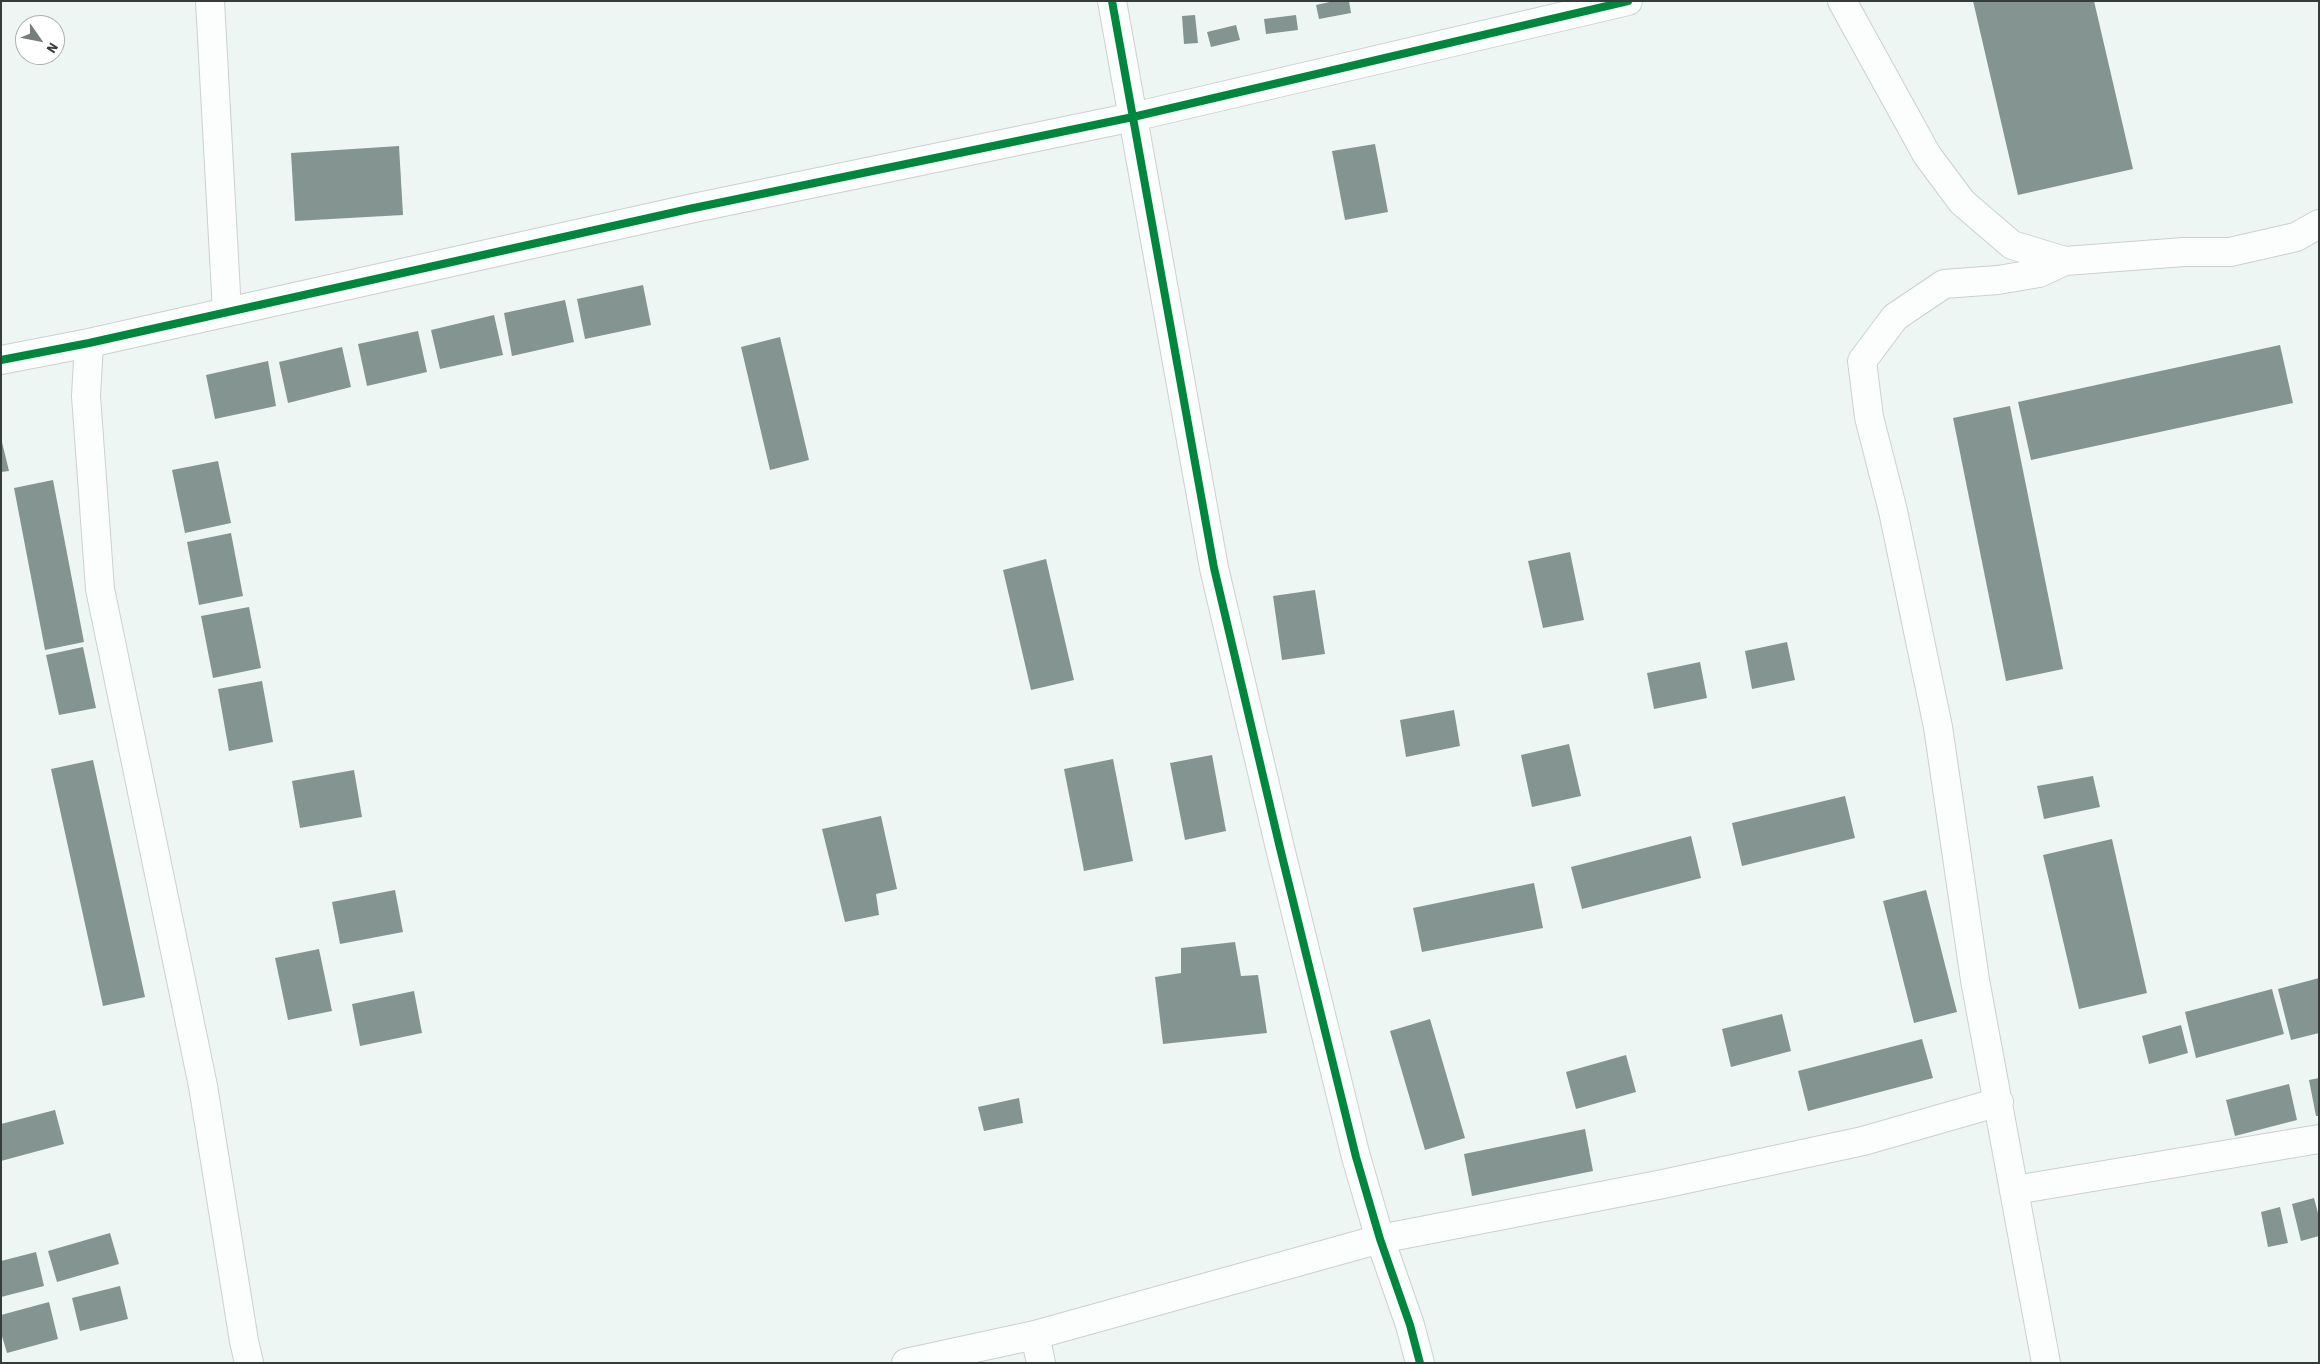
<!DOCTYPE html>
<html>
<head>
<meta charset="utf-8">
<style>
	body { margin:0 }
	#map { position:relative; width:2320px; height:1364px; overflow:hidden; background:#eef6f4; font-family:"Source Sans 3",sans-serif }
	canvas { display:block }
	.frame { position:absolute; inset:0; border:2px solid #363c3a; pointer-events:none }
	.north { position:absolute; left:15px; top:15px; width:50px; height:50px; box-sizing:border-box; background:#fff; border:1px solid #afb1b0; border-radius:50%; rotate:123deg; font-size:14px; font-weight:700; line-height:20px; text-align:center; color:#363c3a }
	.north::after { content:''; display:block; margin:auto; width:18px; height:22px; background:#767d7b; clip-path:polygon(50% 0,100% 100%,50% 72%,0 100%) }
</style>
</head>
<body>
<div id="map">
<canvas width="2320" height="1364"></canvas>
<div class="frame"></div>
<div class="north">N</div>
</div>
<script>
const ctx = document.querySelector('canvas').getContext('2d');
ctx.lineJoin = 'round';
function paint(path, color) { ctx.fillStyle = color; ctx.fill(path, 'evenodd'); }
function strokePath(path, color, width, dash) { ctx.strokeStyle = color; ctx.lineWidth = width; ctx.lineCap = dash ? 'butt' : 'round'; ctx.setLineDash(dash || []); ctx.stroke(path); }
paint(new Path2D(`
	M1334,1h15l2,12 -32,6 -3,-14z
	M1973,1h121l39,168 -115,26z
	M1195,15l3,28 -14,1 -2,-28z
	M1296,15l2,15 -32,4 -2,-15z
	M1236,25l4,15 -29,7 -4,-15z
	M1375,144l13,68 -43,8 -13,-69z
	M399,146l4,69 -108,6 -4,-68z
	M643,285l8,40 -66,14 -8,-40z
	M565,300l9,42 -62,14 -8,-43z
	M494,315l9,40 -63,14 -9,-39z
	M418,331l9,41 -60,14 -9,-42z
	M780,337l29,123 -39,10 -29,-123z
	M2280,345l13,58 -262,57 -13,-58z
	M342,347l9,40 -63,16 -9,-41z
	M268,361l8,45 -61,13 -9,-44z
	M2010,406l53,263 -57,12 -53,-263z
	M1,438l8,33 -8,1z
	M218,461l13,62 -46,10 -13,-63z
	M53,480l31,162 -39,8 -31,-162z
	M231,533l12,63 -44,9 -12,-63z
	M1570,552l14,68 -41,8 -15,-67z
	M1046,559l28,121 -43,10 -28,-120z
	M1315,590l10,64 -43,6 -9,-64z
	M249,607l12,61 -48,10 -12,-62z
	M1787,642l8,38 -43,9 -7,-38z
	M83,647l13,61 -37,7 -13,-60z
	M1700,662l7,36 -53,11 -7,-36z
	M262,681l11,61 -44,9 -11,-62z
	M1454,710l6,36 -54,11 -6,-37z
	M1569,744l12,52 -49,11 -11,-52z
	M1212,755l14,76 -41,9 -15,-77z
	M1113,759l20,102 -49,10 -20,-102z
	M93,760l52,237 -42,9 -52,-237z
	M354,770l8,47 -62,11 -8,-47z
	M2093,776l7,31 -56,12 -7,-33z
	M1845,796l10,42 -113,28 -10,-43z
	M881,816l16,73 -21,5 3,21 -34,7 -23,-93z
	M1691,836l10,42 -119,31 -11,-42z
	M2112,839l35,154 -68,16 -36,-154z
	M1534,883l9,45 -121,24 -9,-44z
	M395,890l8,42 -63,12 -8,-42z
	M1926,890l31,122 -43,11 -31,-122z
	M1235,942l6,34 17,-1 9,58 -104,11 -8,-67 26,-4v-25z
	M319,949l13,62 -44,9 -13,-62z
	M2319,978v55l-28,7 -13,-51z
	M2272,989l12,45 -88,24 -11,-46z
	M414,991l8,42 -62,13 -8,-42z
	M1782,1014l9,37 -60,16 -9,-38z
	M1430,1019l35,119 -40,12 -35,-119z
	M2181,1025l7,28 -39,11 -7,-28z
	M1922,1039l11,39 -125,33 -10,-40z
	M1626,1055l10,37 -60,17 -10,-37z
	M2319,1078v38h-3l-7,-36z
	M2289,1084l8,36 -62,16 -9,-36z
	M1019,1098l4,25 -39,8 -6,-24z
	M55,1110l9,34 -63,17v-37z
	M1585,1129l8,42 -121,25 -8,-42z
	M2314,1198l5,19v19l-18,5 -9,-37z
	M2280,1207l8,36 -20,4 -7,-35z
	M110,1233l9,31 -62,18 -9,-31z
	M36,1252l8,34 -43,11v-36z
	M120,1286l8,33 -48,12 -8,-33z
	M49,1302l9,37 -51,14 -6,-20v-18z`), '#849591');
const minor = new Path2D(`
	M210,1l17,311
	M1112,1l102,567 66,280 76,309 24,82 30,86 10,38
	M1842,1l85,154 35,47 50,43 53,16 119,-9h46l66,-15 23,-13
	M89,343l-3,53 14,193 103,497 41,255 5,22
	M1,360l88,-17 600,-134 444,-92 495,-116
	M2015,1190l304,-51
	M1035,1335l6,28
	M906,1363l129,-28 345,-96 283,-55 200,-43 136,-39
	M2046,1363l-71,-383 -37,-253 -45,-216 -24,-94 -7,-56 33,-44 49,-33 54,-4 41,-7 26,-12`);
strokePath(minor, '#cbd1cf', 30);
strokePath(minor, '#fcfefd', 28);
strokePath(new Path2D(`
	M1112,1l102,567 66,280 76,309 24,82 30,86 10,38
	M1,360l88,-17 600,-134 444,-92 495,-116`), '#00873e', 8);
</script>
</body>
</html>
